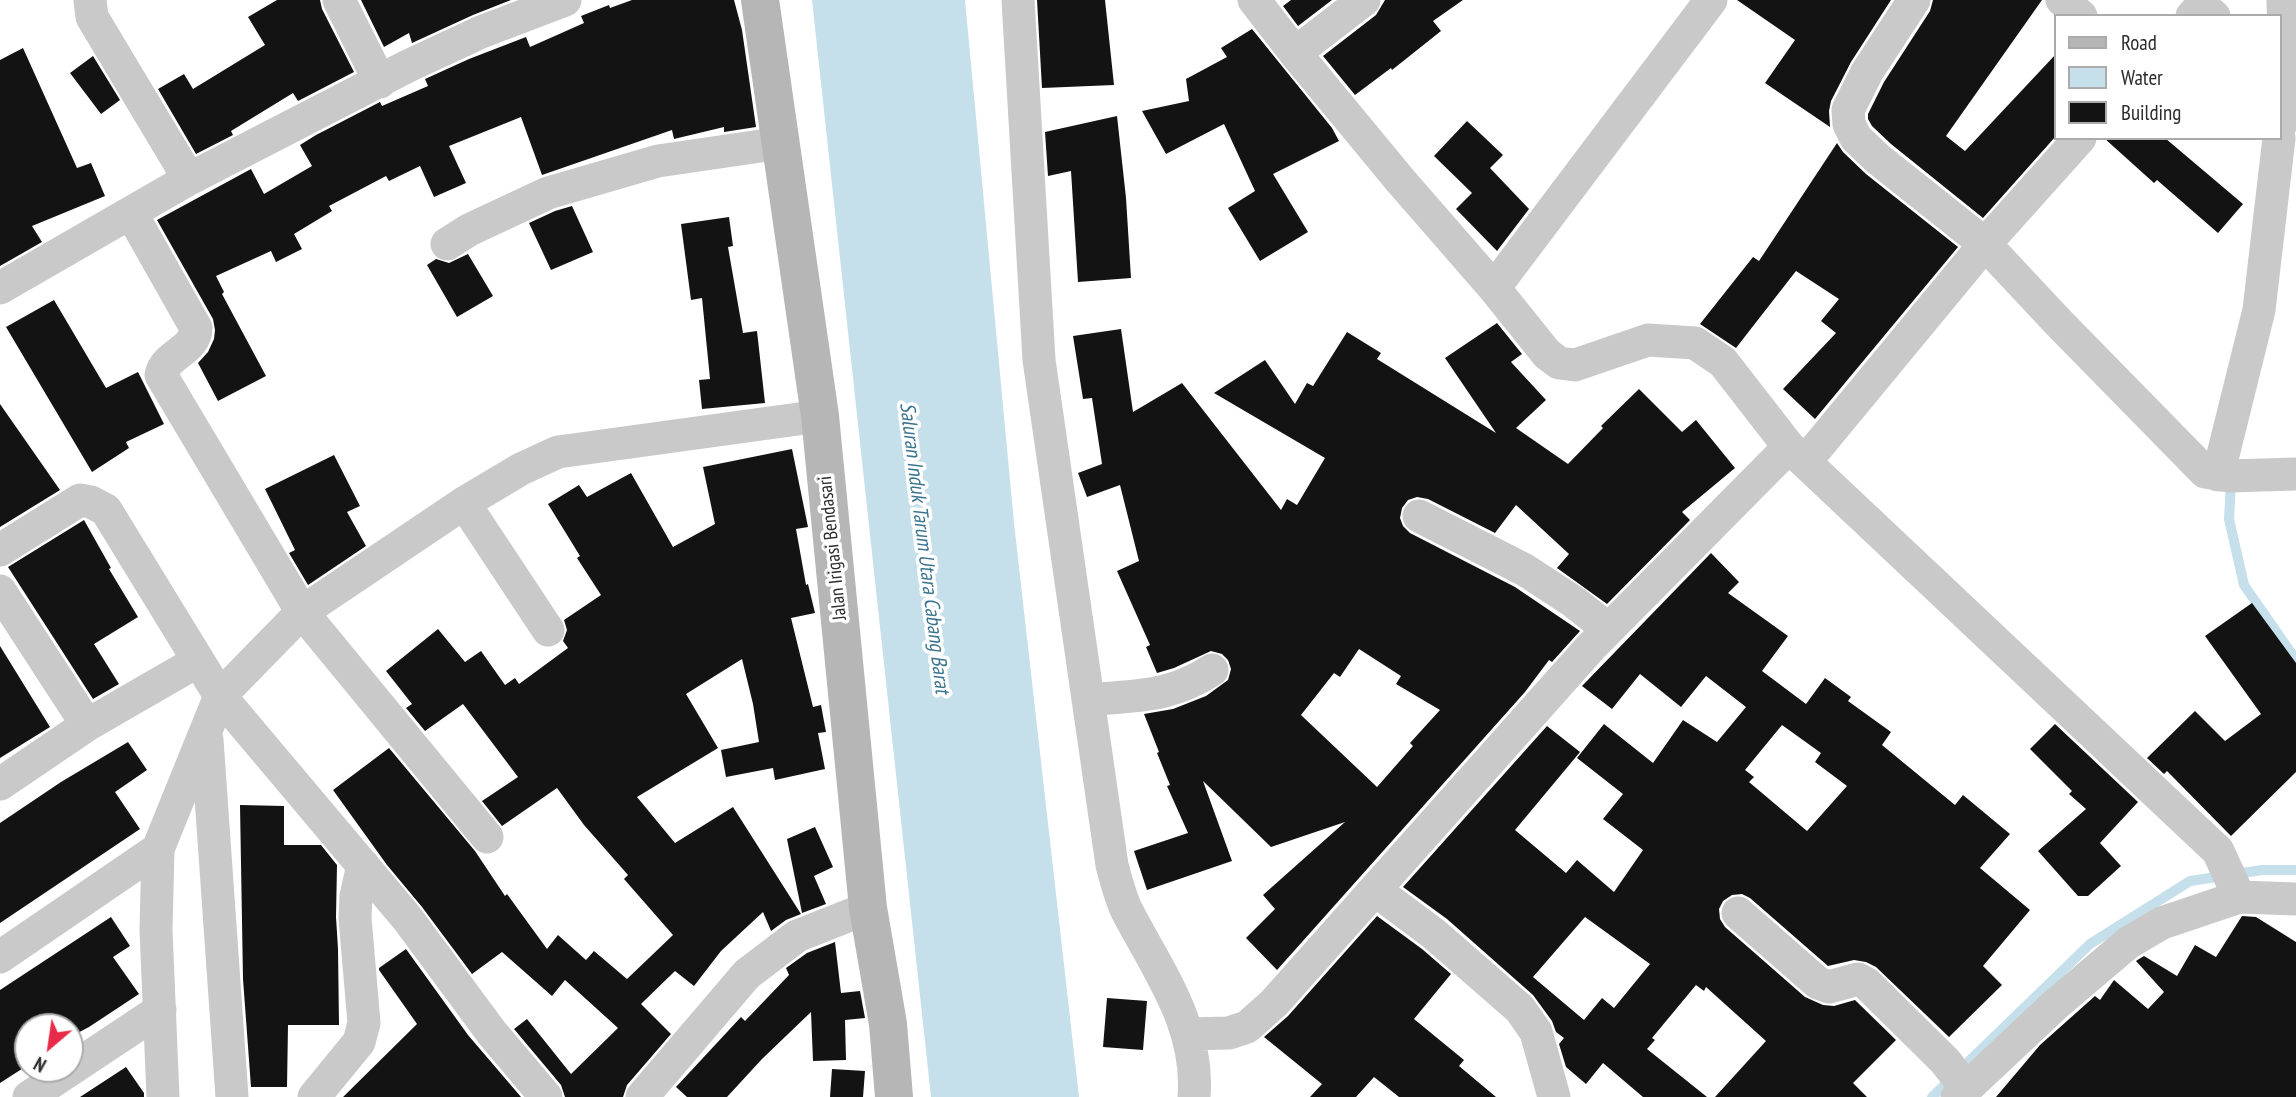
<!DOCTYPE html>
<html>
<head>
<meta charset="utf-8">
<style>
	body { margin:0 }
	#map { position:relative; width:2296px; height:1097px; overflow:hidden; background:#fff; font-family:"PT Sans Narrow",sans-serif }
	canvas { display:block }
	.legend { position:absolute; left:2054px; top:14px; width:228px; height:126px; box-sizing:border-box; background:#fff; border:2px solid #ababab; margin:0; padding:9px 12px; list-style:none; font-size:21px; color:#2c2c2c }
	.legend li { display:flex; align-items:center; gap:14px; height:35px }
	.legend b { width:35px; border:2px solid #ababab }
	.north { position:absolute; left:14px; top:1013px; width:70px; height:70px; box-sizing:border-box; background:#fff; border:2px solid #ababab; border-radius:50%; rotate:209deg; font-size:19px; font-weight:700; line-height:28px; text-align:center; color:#2c2c2c }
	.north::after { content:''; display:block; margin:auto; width:24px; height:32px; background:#e72b48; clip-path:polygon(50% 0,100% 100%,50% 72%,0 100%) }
</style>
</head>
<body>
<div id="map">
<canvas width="2296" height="1097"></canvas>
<ul class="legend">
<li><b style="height:9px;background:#b6b6b6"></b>Road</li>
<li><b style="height:19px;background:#c5dfeb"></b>Water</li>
<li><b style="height:19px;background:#131313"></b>Building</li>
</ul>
<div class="north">N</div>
</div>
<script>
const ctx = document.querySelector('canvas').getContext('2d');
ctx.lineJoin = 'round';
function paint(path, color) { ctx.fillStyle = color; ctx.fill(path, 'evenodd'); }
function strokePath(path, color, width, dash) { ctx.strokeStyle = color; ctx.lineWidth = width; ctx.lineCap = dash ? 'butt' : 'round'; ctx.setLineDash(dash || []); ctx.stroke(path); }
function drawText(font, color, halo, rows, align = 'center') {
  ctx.font = font + ' "PT Sans Narrow",sans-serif'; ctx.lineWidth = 7; ctx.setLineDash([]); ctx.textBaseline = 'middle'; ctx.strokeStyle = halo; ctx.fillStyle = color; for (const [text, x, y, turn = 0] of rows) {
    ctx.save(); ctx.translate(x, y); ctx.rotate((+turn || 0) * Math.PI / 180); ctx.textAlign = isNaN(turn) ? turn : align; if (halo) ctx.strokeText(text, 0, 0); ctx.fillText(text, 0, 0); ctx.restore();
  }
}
paint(new Path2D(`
	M812,0h153l49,523 65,574h-148z`), '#c5dfeb');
strokePath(new Path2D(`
	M2231,483l-2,36 15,66 52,75
	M1932,1097l158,-153 100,-63 72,-11h34`), '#c5dfeb', 10);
paint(new Path2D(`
	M277,0h43l2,9 32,63 -56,29 -5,-8 -62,38 2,4 -37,19 -38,-65 26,-15 9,15 72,-44 -17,-28z
	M361,0h150l-38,15 -61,28 -3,-10 -25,14z
	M632,0h102l8,30 14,97 -32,5v-5l-50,12 -2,-9 -130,45 -21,-58 -72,29 17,37 -32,14 -14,-31 -31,15 -3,-5 -57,30 3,5 -38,23 8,15 -26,13 -5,-11 -55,25 8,16 -2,2 44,82 -48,25 -20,-38 10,-11 6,-13 1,-9 -2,-11 -56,-99 94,-51 13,25 48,-28 -12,-21 16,-10 64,-33 2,4 46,-20 -3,-7 44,-20 57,-22 4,10 54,-24 -3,-7 28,-11 1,3z
	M1037,0h68l9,85 -72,3z
	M1291,0h41l-34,26 -15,-20z
	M1385,0h78l-30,21 8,10 -49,39 -1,-2 -36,27 -32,-39 53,-41z
	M1737,0h154l-40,62 -20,39 -2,10 1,16 -65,-44 30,-43z
	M1933,0h109l-96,136 19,15 91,-97v82l-73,82 -92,-74 -19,-18 -4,-7v-5l16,-32 46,-71z
	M1252,29l80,99 7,13 -66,33 35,58 -48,29 -32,-53 27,-17 -31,-67 -58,30 -24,-43 47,-10 -3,-22 41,-22 -6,-9z
	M23,48l54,120 14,-5 14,33 -73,30 10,16 -42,24v-206z
	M93,56l27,44 -19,14 -31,-41z
	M1117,116l9,82 5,80 -53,4 -7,-111 -23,5 -3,-44z
	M1467,121l36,34 -13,13 39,41 -32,42 -41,-42 16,-16 -38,-37z
	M2104,138h61l78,66 -25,29 -61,-53 -3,3z
	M1837,143l6,9 23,22 92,73 -143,172 -32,-30 53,-56 -15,-12 18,-22 -43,-28 -60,77 -36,-24 53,-67 6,4z
	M572,206l21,46 -42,18 -22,-47 26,-12z
	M729,217l4,29 -5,1 15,86 14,-2 8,72 -63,6 -3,-29 11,-1 -8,-81 -11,2 -10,-76z
	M468,254l25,42 -36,21 -30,-52 9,-6 13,4z
	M54,300l52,88 32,-16 26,52 -38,18 3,6 -37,24 -86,-145z
	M1497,323l25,31 -11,8 35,38 -30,28 52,36 35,-36 -2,-2 38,-37 43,43 14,-12 39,48 -53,44 8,8 -83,84 -50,-36 12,-14 -53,-49 -21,28 -67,-34 -11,-2 -9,3 -6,8 -2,10 3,8 7,7 105,54 65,44 -28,31 -3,-2 -24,32 -248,278 -31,-32 29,-29 -12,-14 82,-73 -74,25 -68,-66 29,80 -85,29 -13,-39 54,-18 -21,-47 3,-1 -13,-32 2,-1 -15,-38 29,-5 33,-13 22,-16 3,-11 -3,-9 -6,-6 -11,-3 -37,17 -17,5 -11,-26 4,-2 -33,-74 22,-10 -19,-76 -33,12 -9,-24 24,-9 -10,-66 -9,1 -10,-63 48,-7 12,83 49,-29 99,127 6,-11 10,6 28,-47 -111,-65 51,-33 30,44 12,-21 6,3 34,-54 34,21 -4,6 119,74 -51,-75zM1359,649l42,27 -5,8 44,26 -30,33 3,3 -36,41 -76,-72 33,-42 6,4z
	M0,404l60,86 -60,37z
	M792,449l16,78 -12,2 10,56 2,-1 7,29 -24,5 22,89 8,-2 5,27 -8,1 7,36 -50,11 -2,-12 -47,9 -5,-27 38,-8 -6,-38 -11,-45 -56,35 32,54 -81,49 38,46 58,-36 68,107 -15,6 -15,11 -8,-19 -42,39 -27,35 -19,-15 -34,33 30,30 -44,51 -4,12h-58l-4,-12 -47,-56 13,-10 44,55 47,-46 -53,-48 -13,16 -50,-44 -30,22 -50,-67 -35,-42 -54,-75 56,-42 86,103 30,45 2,-2 40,55 11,-14 28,25 8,-9 33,28 46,-44 -49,-56 4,-4 -44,-50 -27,-37 -55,38 -20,-25 36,-24 -55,-73 -38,27 -19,-23 6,-4 -26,-33 52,-42 27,33 16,-11 24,34 10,-7 4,6 49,-36 -5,-7 4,-11 -3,-10 37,-25 -24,-37 3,-2 -32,-52 31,-19 8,12 44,-24 42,74 42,-23 -12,-57z
	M334,455l26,51 -13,6 19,34 -58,39 -19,-32 6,-3 -30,-61z
	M84,520l27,48 -2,1 29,48 -44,27 25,40 -26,15 -85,-132z
	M1711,553l28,29 -11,11 60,43 -26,35 44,33 19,-26 26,19 -3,4 43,31 -9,13 73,60 8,-10 47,39 -30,34 50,42 -47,56 19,19 -53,52 -73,-70 -10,-5 -12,-2 -26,6 -78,-68 -8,-4 -10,1 -9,6 -4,8 1,10 5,8 80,70 18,8 11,1 21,-6 41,40 -43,43 14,14h-152l51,-56 -60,-54 -2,4 -8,-6 -44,53 3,2 -8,9 60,48h-64l-40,-34 -17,21 -20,-17 -7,-23 5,-6 -8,-6 -4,-11 -19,-26 -86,-76 -44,-32 144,-161 33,26 -65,78 51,43 11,-13 37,32 29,-42 -40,-31 20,-25 -46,-36 27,-34 49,39 30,-43 34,22 29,-35 -40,-31 -25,31 -41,-33 -28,35 -30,-23zM1782,725l39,28 -6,9 32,24 -40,45 -58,-49 5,-5 -9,-7zM1585,917l65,47 -36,44 -12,-10 -18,22 -51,-43z
	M2252,603l44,60v109l-65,64 -64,-65 -3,3 -17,-16 48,-47 30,30 36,-27 -56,-78z
	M0,646l50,81 -50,31z
	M2055,724l83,78 -38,41 21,23 -33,30h-10l-40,-45 48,-42 -17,-15 3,-3 -42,-42z
	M128,742l19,28 -32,22 25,37 -140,94v-100l61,-41z
	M240,805l44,1v39h37l16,20 -1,52 2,32 1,76h-51l-1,62h-36l-8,-108z
	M815,827l18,40 -19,9 12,28 -24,9 -15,-74z
	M1377,916l45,33 29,25 -37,45 50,41 -5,6 37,31h-97l-25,-20 -18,20h-46l12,-13 -58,-47 24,-21z
	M2242,916l14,1 40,25v155h-300l44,-52 55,-49 5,4 14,-20 34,29 16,-17 -28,-31 3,-2 5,-3 33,20 18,-31 21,12z
	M111,917l19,29 -17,11 26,37 -50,33 -19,10v-10h-42v38l-28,18v-93z
	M835,942l6,51 19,-2 5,27 -20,2 1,40 -33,1 -2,-49 -49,47 -35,38h-40l-11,-10 65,-70 4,4 44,-46 -3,-7 21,-15z
	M406,949l62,86 53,62h-178l74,-73 -38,-54v-2z
	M1107,998l40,3 -4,49 -40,-3z
	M126,1067l18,26v4h-64z
	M832,1069l33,2 -2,26h-33z`), '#131313');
strokePath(new Path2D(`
	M90,0l2,17 97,162
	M339,0l41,82
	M1018,0l21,360 73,505c4,15 8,32 15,46 31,60 73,115 67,186
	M1254,0l41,53 105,127 94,108 53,66 12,9 16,2 73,-25 47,3 28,19 66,85 429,404 21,46
	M1914,0l-47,72 -19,38 1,14 7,14 22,21 107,85 73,78 147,150 24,4 67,-2
	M2062,0l19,16
	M2192,16l9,-10 13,10
	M1295,53l69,-53
	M2280,126l5,-44 -2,-82
	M131,213l65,115c0,23 -31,26 -35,47l141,237 185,225
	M447,244l22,-14 79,-37 110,-32 123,-18
	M0,288l189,-109 219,-113 73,-34 84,-32
	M1494,288l217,-288
	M1805,462l180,-218 95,-106
	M2218,475l41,-165 20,-172
	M464,503l84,127
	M1419,516l106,54 49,32 34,27
	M0,550l80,-50 11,2 15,8 114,186 187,222 85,115 54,64
	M0,591l87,134
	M1088,700c49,-5 81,-2 124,-30
	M207,740l25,357
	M0,784l87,-59 111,-64
	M1375,890l59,44 86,75 16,23 18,65
	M1738,913l80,70 11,4 29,-8 9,5 78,77 21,27
	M0,957l158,-108
	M1188,1034l41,-1 18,-6 27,-24 316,-355 199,-201
	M29,1097l131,-87
	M163,1097l-7,-167 2,-81 62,-153 82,-84 162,-109 57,-34 37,-17 262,-36
	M314,1097l45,-55 5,-19 -9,-105 1,-22 7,-31
	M642,1097l105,-123 50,-38 71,-28
	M1957,1097l98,-92 73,-62 34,-20 77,-26 57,2`), '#c9c9c9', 33);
strokePath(new Path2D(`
	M760,0l60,416 48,492 20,116 6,73`), '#b6b6b6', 38);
drawText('19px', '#2c2c2c', '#fff', [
	["Jalan Irigasi Bendasari",833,548,-96]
]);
drawText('italic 21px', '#3a758f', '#fff', [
	["Saluran Induk Tarum Utara Cabang Barat",924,548,83]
]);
</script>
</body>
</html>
